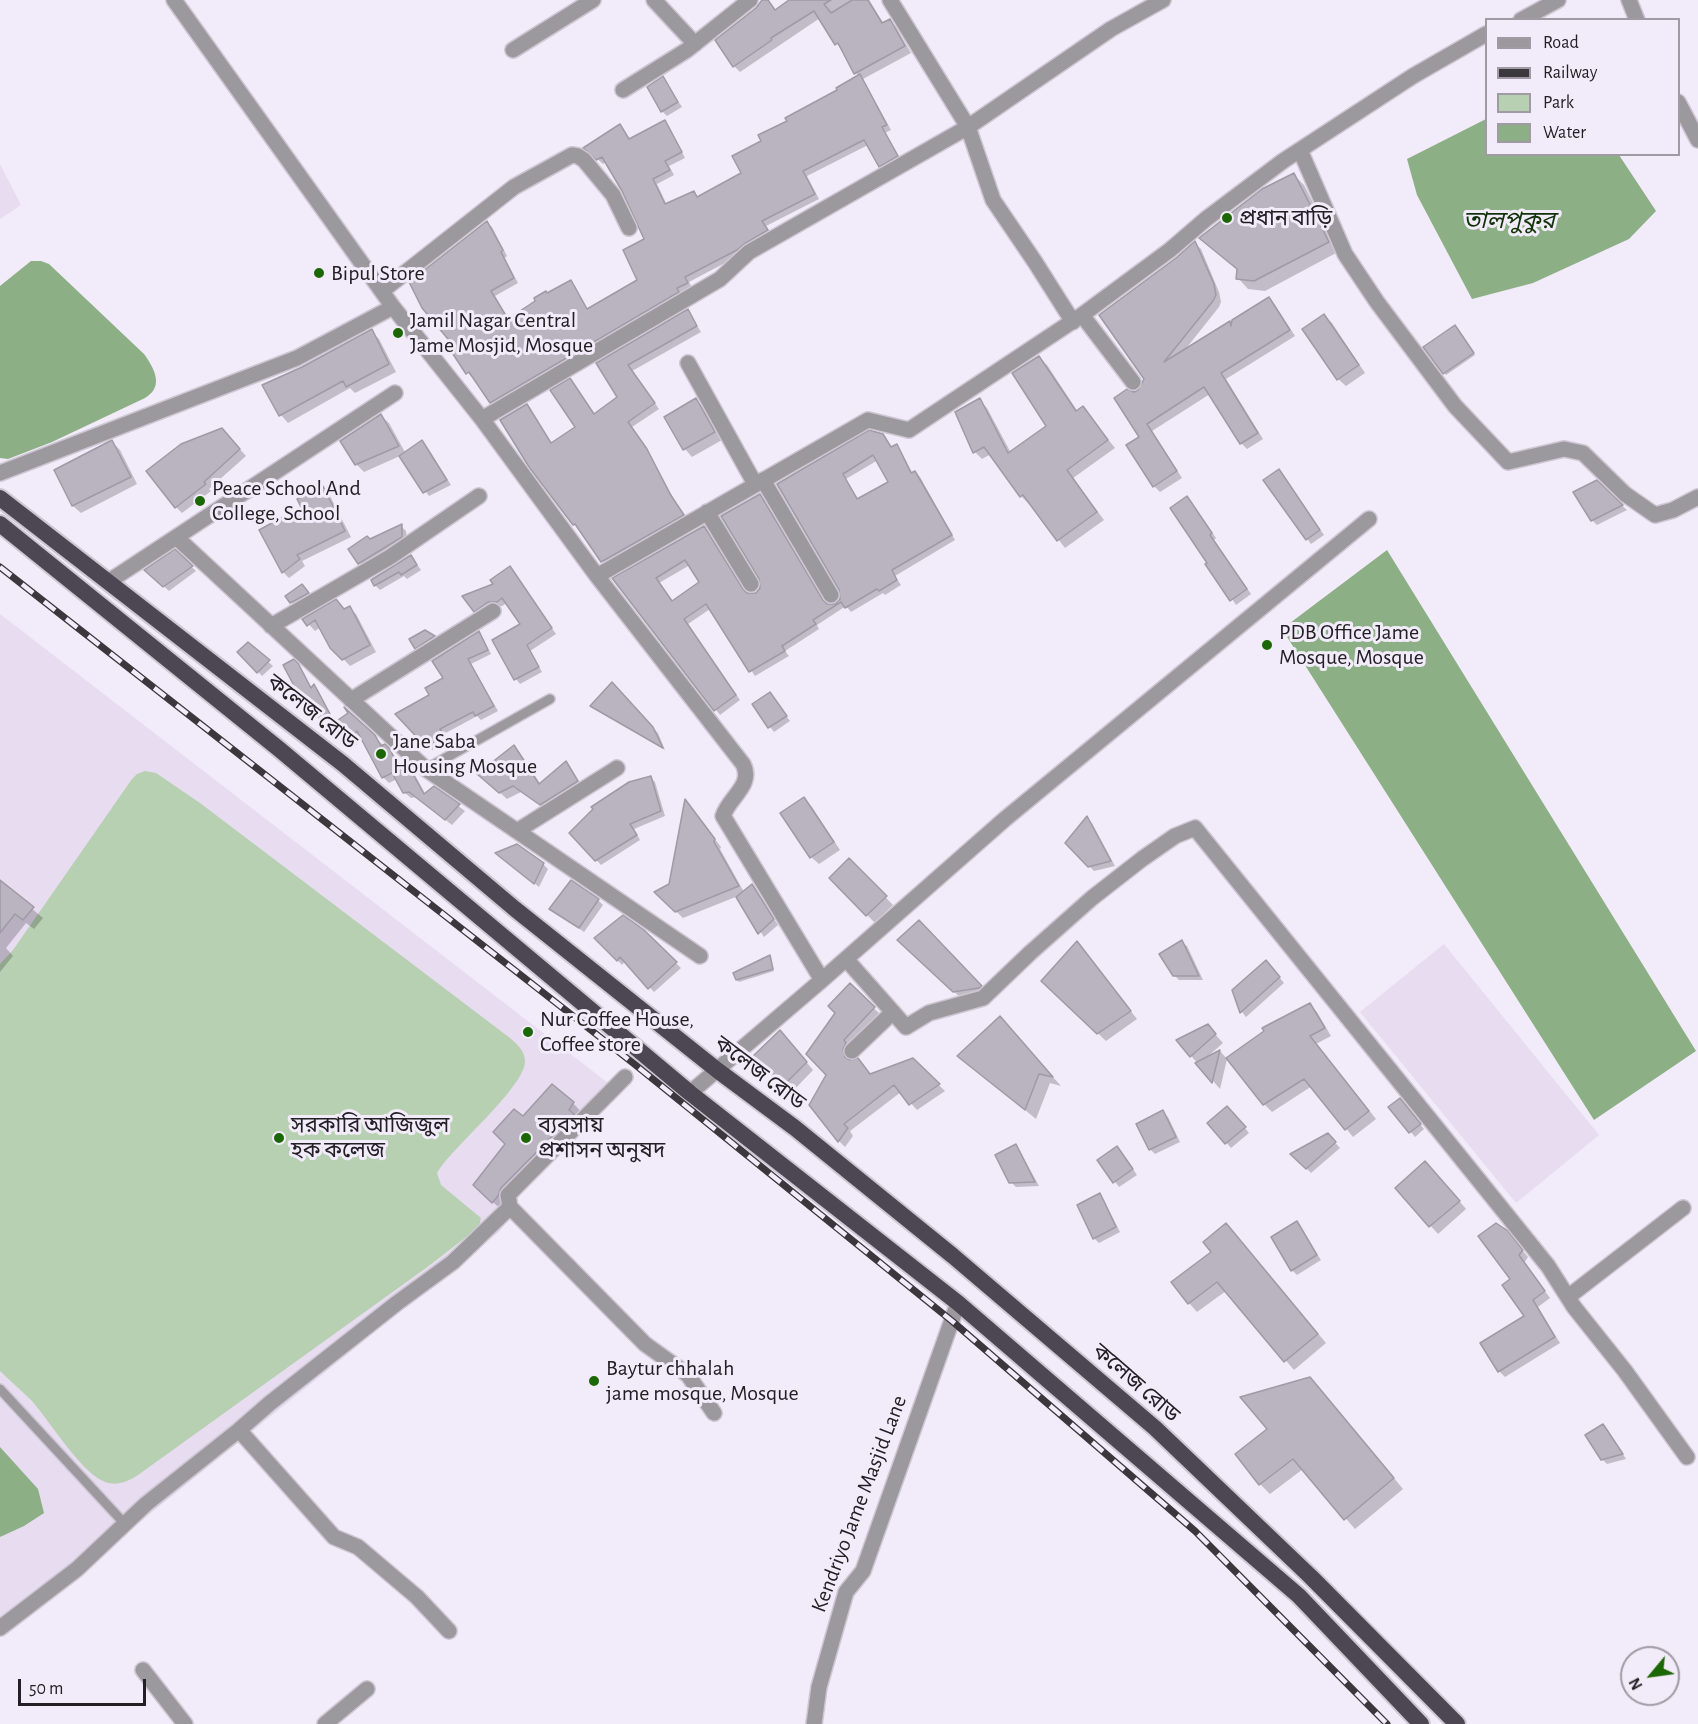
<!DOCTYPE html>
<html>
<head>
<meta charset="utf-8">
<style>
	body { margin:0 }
	#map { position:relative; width:1698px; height:1724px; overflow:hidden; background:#f2ebf9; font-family:"Alegreya Sans",sans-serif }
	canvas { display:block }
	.legend { position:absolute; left:1485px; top:18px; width:195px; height:138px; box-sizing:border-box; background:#f2ebf9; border:2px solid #9f9aa4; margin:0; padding:8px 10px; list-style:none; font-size:18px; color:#232025 }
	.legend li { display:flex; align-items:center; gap:12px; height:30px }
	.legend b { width:30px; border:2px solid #9f9aa4 }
	.north { position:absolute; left:1620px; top:1646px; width:60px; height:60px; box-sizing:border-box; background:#f2ebf9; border:2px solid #9f9aa4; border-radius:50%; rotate:241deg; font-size:16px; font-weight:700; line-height:24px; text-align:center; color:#232025 }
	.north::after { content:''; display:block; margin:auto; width:21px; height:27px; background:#1b6703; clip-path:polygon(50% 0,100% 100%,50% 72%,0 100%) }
	.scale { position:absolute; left:18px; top:1679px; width:128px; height:27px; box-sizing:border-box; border:3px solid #232025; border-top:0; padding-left:8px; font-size:18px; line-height:21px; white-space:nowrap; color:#232025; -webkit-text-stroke:4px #f2ebf9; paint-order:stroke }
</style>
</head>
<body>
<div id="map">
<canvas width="1698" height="1724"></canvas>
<ul class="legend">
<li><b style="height:8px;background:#9c999e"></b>Road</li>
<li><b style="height:8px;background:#3a373d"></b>Railway</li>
<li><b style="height:16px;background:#b7d0b1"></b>Park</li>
<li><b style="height:16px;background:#8caf85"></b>Water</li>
</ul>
<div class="north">N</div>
<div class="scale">50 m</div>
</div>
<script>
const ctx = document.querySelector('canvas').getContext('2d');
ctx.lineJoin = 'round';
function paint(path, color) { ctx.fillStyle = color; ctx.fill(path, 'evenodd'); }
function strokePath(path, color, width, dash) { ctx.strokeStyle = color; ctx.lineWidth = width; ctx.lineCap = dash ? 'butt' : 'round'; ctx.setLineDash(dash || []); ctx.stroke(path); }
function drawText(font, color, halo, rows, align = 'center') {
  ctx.font = font + ' "Alegreya Sans","Noto Sans Bengali",sans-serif'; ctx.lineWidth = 6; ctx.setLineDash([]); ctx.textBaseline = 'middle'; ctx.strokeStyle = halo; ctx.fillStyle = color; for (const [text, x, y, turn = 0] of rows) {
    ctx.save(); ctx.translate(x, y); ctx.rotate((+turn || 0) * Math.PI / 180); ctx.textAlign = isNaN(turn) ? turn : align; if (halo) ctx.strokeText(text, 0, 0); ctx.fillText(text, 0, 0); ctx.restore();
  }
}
paint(new Path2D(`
	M0,164l21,41 -21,14z
	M0,614l608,469 -15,22 -69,66 -15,46 -9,14 -401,324 -99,66z
	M1444,944l155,191 -83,68 -156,-191z`), '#e7dcf0');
paint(new Path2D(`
	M145,771l11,2 44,30 306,232c8,6 18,14 19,25 2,26 -74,88 -88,113l4,12 40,33 -1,5 -6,8 -48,37 -288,207c-11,7 -23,12 -35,6 -24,-11 -53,-60 -72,-81 -10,-10 -21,-19 -31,-29v-407l13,-14 119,-171 5,-5z`), '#b7d0b1');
paint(new Path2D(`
	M1486,119v35l133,1 37,56 -27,28 -96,44 -61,16 -55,-104 -10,-36z
	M31,261h10l8,3 95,90c11,15 20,33 1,44l-93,44 -44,17 -8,-1v-172z
	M1387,550l309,501 -102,69 -312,-491z
	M0,1447l38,42 6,24 -20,13 -24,11z`), '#8caf85');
paint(new Path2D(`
	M765,0l11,11 16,-11h77l15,24 6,-3 6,6 15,26 -48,26 28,51 -6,3 17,28 -17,10 -17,-26 -61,31 12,23 -53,27 6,9 -30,19 -53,28 3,6 -11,5 2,4 -187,110 -22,-30 -1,1 -5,-5 -13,-27 32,-123 5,4 15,29 -2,2 13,25 -23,13 14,24 61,-39 5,5 13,24 51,-29 7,-41 -23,-50 -16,-28 -4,2 -18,-16 35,-23 10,15 34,-18 5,5 16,31 -16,8 5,9 -17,9 10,21 27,-12 5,5 44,-25 20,-31 26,-20 70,-45 -39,-59 -80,54 -6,-6 -17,-26z
	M663,78l19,29 -15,9 -5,-5z
	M1293,174l11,11 34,67 -73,39 -17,-2 -10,-11 1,-7 -38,-33z
	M1195,243l6,6 18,43 2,10 -2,5 -35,44 45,-28 4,4 36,-29 6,7 20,31 -69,43 37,60 -16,10 -6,-6 -31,-49 -58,37 30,47 -22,14 -6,-6 -13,-49 -7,-44 5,-2 7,-13 31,-119z
	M688,311l13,21 -69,39 27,38 -27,18 19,29 24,45 13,19 -81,46 -27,-38 -6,-4 -47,-118 25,38 25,-17 -7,-47 25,35 24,-18 -21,-33z
	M1324,316l8,7 33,50 -19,13 -8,-7z
	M1457,329l18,26 -29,20 -2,-2z
	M371,331l8,8 17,33 -41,21 -5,-5 -62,35 -7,-8 -17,-30 38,-17z
	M1039,358l8,7 31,47 5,-4 32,40 -42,30 31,42 -39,28 -35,-46 -2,1 -7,-7 -30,-42 -9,5 -7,-7 4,-52 8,8 24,45 37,-27z
	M696,400l8,8 18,32 -30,17 -7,-8 -19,-32z
	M381,416l8,7 17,31 16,-12 5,5 24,38 -22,11 -29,-40 -36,16 -8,-8z
	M882,435l10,13 4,-2 5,5 12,23 2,-2 5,5 35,63 -60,36 6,9 -16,10 -2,-2 -32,19 -5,-6 -29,19 2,4 -34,22 4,5 -34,20 -45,-67 -22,15 52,76 -20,15 -105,-136 89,-51 42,66h10l5,-5 -2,-94 5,5 62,105h10l5,-5v-10l-62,-106zM878,460l12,22 -31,18 -13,-21zM690,565l11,18 -28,19 -14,-19z
	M228,436l18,20 -37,33 2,2 -29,22 -6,-6z
	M112,442l8,8 17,34 -56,29 -8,-7 -17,-35z
	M1279,471l45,64 -13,9 -46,-63z
	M1596,482l31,28 -30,15 -5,-5z
	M323,487l6,7 22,43 -49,24 3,5 -16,12 -6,-6 20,-65z
	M1192,503l24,35 -2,2 37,54 -15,11 -27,-42z
	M401,526l5,5 1,11 -43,26 -14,-19z
	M175,551l21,20 -27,20 -22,-21z
	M411,556l10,14 -14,9 -3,-3 -24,14 -5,-5z
	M510,568l46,66 -26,17 12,21 -22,12 -4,-5 -22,-39 28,-15 -15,-22 -5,3 -8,1 -14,8 -5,-4z
	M306,590l6,8 -16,9 -9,-11z
	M349,608l7,6 20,38 -26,14 -18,-19 -11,-20 -6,4 -10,-11z
	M425,632l13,9 -17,11 -5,-4z
	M479,633l4,5 8,16 -20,10 27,47 -17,9 -4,-4 -33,18 4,7 -16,9 -35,-35 34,-20z
	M248,644l25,22 -11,10 -22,-24z
	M293,661l8,8 11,20 2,-3 4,4 14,27 -13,2 -4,-5z
	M612,685l46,48 7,17 -68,-40 -5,-4z
	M770,694l20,27 -16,11 -20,-27z
	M350,714l46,43 5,9 3,-2 11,11 11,20 8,-7 31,23 -13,14 -35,-28 -6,1 -7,-6 -7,-13 -8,4 -6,-6 -20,-39 -8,8 -22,-21z
	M514,747l6,6 21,32 25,-22 17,25 -35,22 -27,-18 -14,7 -21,-19z
	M650,777l5,5 10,34 -31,13 6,11 -39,25 -30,-32z
	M804,799l8,8 28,43 -21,14 -8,-7z
	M686,802l35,45 -1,2 24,43 8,-6 26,39 -14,12 -26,-41 -55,22 -27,-26 14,-7z
	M1087,819l5,4 23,43 -21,5 -27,-28z
	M502,858l41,6 5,5 -9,18z
	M849,860l44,45 -18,18 -44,-45z
	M0,882l43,36 -9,11 -8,-6 -20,25 7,8 -13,16z
	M598,900l5,5 -19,27 -33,-23z
	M919,922l69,72 -26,5 -56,-51z
	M643,931l38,37 -27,24 -29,-31 -3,4 -25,-27z
	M1182,942l5,4 16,34h-24l-5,-5z
	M1077,943l60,76 -31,22 -63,-60z
	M770,957l4,14 -35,11 -2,-2z
	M1271,967l13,16 -38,34 -4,-5 -8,-21z
	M850,985l31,30 -32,41 1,6 21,13 42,-15 32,31 -28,19 -16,-18 -51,39 3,5 -8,11 -6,-6 -11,-66 9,-62z
	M1309,1004l8,8 14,24 -15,8 60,75 -23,18 -41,-51 -40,26 -8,-8z
	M1000,1018l61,68 -11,-3 -14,36 -77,-63z
	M1215,1034l8,9 -16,14 13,-6 7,8 -7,30 -42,-48z
	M787,1039l26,31 -20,21 -32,-26z
	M573,1103l10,11 -72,85 -7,13 -19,-17 22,-51 16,-26z
	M1404,1104l20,25 -9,8 -25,-30z
	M1163,1112l5,5 12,25 -25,12 -5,-5 -12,-24z
	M1232,1112l17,21 -18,15 -22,-25z
	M1328,1135l12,13 -29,25 -19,-19z
	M1016,1146l4,5 19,35 -23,1 -5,-5z
	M1122,1153l15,22 -18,12 -20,-26z
	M1433,1170l33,39 -28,25 -41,-46z
	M1100,1195l4,5 16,32 -21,11 -5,-5z
	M1297,1223l24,37 -24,15 -5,-5z
	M1235,1234l91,109 -32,27 -68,-79 -29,21 -8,-9z
	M1514,1240l14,17 -4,6 26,35 -12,9 22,36 -55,34 -6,-6 28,-54 -15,-37z
	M1320,1389l83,100 -48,40 -52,-60 -33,25 -10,-10z
	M1603,1425l5,5 18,29 -19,5 -5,-5z`), '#0003');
const building = new Path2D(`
	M762,0h6l7,10 14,-10h42l-7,4 7,9 21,-13h16l14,23 8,-4 15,27 -51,28 -16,-31 -3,2 -21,-34 -43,27 1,2 -39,27 -18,-27 41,-32z
	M860,74l27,51 -5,2 16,29 -19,11 -15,-27 -61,31 12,23 -53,27 6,9 -24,14 -7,6 -52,27 3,6 -11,5 2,4 -189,111 -21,-31 -3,2 -17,-26 4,-3 -31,-37 -13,-26 78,-61 16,29 -2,2 13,26 -23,13 17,28 27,-18 -1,-3 12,-7 1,2 24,-13 16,29 50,-29 -14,-30 21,-11 -22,-48 -20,-34 -6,3 -13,-12 37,-24 9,15 36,-19 17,32 -17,9 5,9 -17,9 12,25 29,-13 3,6 44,-24 -9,-17 29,-15 -3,-6 29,-14 -2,-3 52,-28 -1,-2z
	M663,76l15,26 -17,10 -14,-25z
	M1294,173l35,69 -75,39 -18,-2 1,-10 -38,-31 63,-49z
	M1195,241l19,43 2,11 -3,6 -49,61 66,-41 1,5 1,-6 37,-23 21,33 -69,43 37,60 -18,11 -36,-57 -57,37 30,47 -24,16 -27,-42 13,-8 -25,-39 13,-9 7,3 4,-2 6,-11 -45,-64 77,-57z
	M688,309l9,17 -69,39 27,38 -27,19 19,27 23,45 14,21 -83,47 -26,-38 -2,1 -44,-58 -29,-47 27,-16 24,39 24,-16 -25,-37 20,-12 24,36 23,-17 -21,-34z
	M1324,314l35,51 -22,15 -35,-51z
	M1455,325l19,28 -31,21 -20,-27z
	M372,329l17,35 -43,23 -3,-6 -64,35 -17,-31 40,-18z
	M1039,356l37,55 7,-5 25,34 -41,30 30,42 -40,29 -34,-46 -3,2 -36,-50 -11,6 -18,-41 25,-14 28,55 38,-27 -34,-53z
	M696,398l19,34 -32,18 -19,-33z
	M381,414l18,32 -44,19 -15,-24z
	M222,428l18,21 -36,33 2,2 -31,24 -29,-37 35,-27z
	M869,430l14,4 8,13 6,-3 14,29 4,-2 37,64 -60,35 5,10 -18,11 -2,-2 -32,19 -4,-6 -28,18 3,4 -34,22 3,5 -36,21 -43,-68 -22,15 52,76 -22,16 -102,-133 92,-52 39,63 4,4h9l4,-5 -1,-9 -38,-63 39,-22 63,106 4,4h8l5,-5 -1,-9 -62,-106zM873,455l15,27 -31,17 -14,-25zM685,560l14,22 -27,19 -16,-23z
	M112,440l19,37 -59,29 -18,-36z
	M422,440l25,40 -24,13 -24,-37z
	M1279,469l41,61 -14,10 -43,-60z
	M1597,480l26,25 -32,16 -18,-29z
	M323,486l22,45 -48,24 3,4 -18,14 -23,-43 42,-23 -4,-8z
	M1187,496l25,37 -2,2 37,54 -17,12 -25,-37 2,-1 -37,-55z
	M402,524v13l-44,27 -10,-15 19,-13 3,3z
	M175,549l18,17 -30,21 -19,-17z
	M411,555l6,10 -16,10 -2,-3 -25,14 -3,-6z
	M510,566l42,62 -25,17 12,22 -25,13 -22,-40 28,-16 -18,-26 -5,4h-9l-14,10 -12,-16 31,-12 -3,-4z
	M302,584l7,9 -19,10 -5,-7z
	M336,599l8,10 6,-3 20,39 -28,15 -12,-12 -15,-28 -8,6 -5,-7z
	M425,630l10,6 -20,13 -6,-10z
	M479,631l9,19 -20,9 26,47 -19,10 -2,-4 -33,17 5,7 -19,11 -31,-33 34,-19 -4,-7 18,-10 -11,-17z
	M248,642l22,18 -13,13 -20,-21z
	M294,659l4,4 13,25 3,-4 16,30 -16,2 -16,-18 2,-1 -17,-32z
	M612,682l41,45 10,21 -73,-42z
	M770,692l17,24 -19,12 -16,-24z
	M344,707l31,28 6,11 4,-2 5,5 8,17 7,-3 4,4 15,27 10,-8 26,18 -15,16 -36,-28 -6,1 -11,-20 -10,5 -25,-47 -9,10 -17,-16 17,-12z
	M514,745l25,39 27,-23 12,20 -38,24 -27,-19 -14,7 -22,-19z
	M651,776l10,35 -31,13 7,11 -42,26 -26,-28 24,-24 -2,-2 38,-25z
	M804,797l30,45 -24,16 -30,-45z
	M685,799l30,40 -1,3 25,44 -64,26 -21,-20 15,-8z
	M1087,816l24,45 -23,6 -23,-24z
	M517,844l27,19 -10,21 -39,-31z
	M849,858l38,38 -21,20 -37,-38z
	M0,880l34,27 -11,13 -8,-6 -15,19z
	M571,880l28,19 -20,29 -30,-19z
	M752,884l22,35 -16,15 -22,-37z
	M623,915l21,15 33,32 -29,27 -28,-32 -3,4 -23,-23z
	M919,920l63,66 -3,2 -26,4 -56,-52z
	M1182,940l17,36h-26l-14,-22z
	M1077,941l54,70 -34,23 -56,-53z
	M770,955l3,14 -37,11 -3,-7z
	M1266,960l14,17 -40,36 -8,-23z
	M850,983l25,24 -31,33 2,3 -3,6 2,8 5,3 8,-2 12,16 43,-16 27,26 -31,21 -15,-20 -50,39 4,4 -10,14 -29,-37 17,-30 -20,-21 29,-41 -7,-7z
	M1310,1003l15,25 -15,8 59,75 -24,19 -41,-51 -41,26 -37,-47 38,-27 -2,-3z
	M1000,1016l53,61 -14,-3 -14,36 -68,-54z
	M1208,1024l8,10 -26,23 -14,-17z
	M780,1030l27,32 -23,23 -33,-27z
	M1220,1050l-8,33 -17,-20z
	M552,1084l22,18 -5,8 5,4 -73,74 -3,8 -6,7 -19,-18 32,-41 -12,-12 21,-23 9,7z
	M1400,1098l21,26 -12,9 -21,-26z
	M1227,1106l19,21 -21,17 -18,-21z
	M1163,1110l13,27 -27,13 -13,-26z
	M1328,1133l8,9 -30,27 -16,-15z
	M1016,1144l19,38 -26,1 -14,-28z
	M1117,1146l16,23 -20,14 -16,-23z
	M1425,1161l35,40 -31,26 -34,-39z
	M1100,1193l16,34 -23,12 -16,-34z
	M1297,1221l20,34 -26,16 -20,-34z
	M1226,1223l92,111 -34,28 -67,-80 -29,22 -17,-22 40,-30 -8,-10z
	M1496,1223l12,8 15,19 -4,5 26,36 -12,9 22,37 -57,35 -18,-29 44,-27 -22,-31 8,-6 -32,-43z
	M1310,1377l84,101 -50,42 -51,-61 -34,26 -24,-31 32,-25 -27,-32z
	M1603,1424l20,30 -22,6 -16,-25z`);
paint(building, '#bab3c0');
strokePath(building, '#a099a6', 1.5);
const service = new Path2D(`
	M426,769l124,-70
	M0,1389l124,134`);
const minor = new Path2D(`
	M174,0l219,307 89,112 115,157 146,188c11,21 -14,33 -20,52l99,164
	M654,0l41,44
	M890,0l78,127 25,73 42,62 38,60
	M1629,0l8,20
	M1521,20l37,-20
	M513,50l80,-50
	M623,90l64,-40 63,-50
	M1678,102l20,38
	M1300,150l45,104 32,48 78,104 53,56 56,-13 19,4 42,41 30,21 18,-5 25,-13
	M382,291l132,-104 58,-32 6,1 6,4 29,35 16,33
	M1082,315l51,67
	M688,363l67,121
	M482,419l238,-140 29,-27 219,-125 143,-98 52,-29
	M0,473l297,-115 96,-51
	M763,480l68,115
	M707,512l44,72
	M176,537l250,232 274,187
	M597,576l271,-156 41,10 173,-115 88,-65 36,-31 77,-58 130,-85 73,-42
	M108,582l287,-189
	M271,626l119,-69 89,-61
	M351,700l142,-89
	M517,831l100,-63
	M846,959l60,68 23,-14 54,-15 47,-45 62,-55 50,-39 33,-23 20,-8 353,438 26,41 51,64 62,86
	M852,1051l41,-39
	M690,1093l132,-113 183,-161 364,-300
	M510,1207l135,137 43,31 26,38
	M1568,1297l115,-89
	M239,1430l95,107 24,10 59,50 32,34
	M0,1628l77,-59 69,-65 93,-74 31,-27 127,-100 56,-41 57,-55 -2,-12 117,-118
	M143,1670l42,54
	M325,1724l42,-35
	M814,1724l5,-37 27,-95 17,-21 95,-268`);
const trunk = new Path2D(`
	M0,498l343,266 172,145 202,161 78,58 158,128 202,172 156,149 146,147
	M0,524l279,225 411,344 268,210 341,293 122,128`);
strokePath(service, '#cdc6d3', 12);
strokePath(minor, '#cdc6d3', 18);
strokePath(trunk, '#cdc6d3', 20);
strokePath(service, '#9c999e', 9);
strokePath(minor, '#9c999e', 15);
strokePath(trunk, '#4c4752', 16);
const rail = new Path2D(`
	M0,567l633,496 319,258 243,210 192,193`);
strokePath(rail, '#3a373d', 7);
strokePath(rail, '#f2ebf9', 4.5, [14]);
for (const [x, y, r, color] of [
	[1227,218,6,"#1b6703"],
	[319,273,6,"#1b6703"],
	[398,333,6,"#1b6703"],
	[200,501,6,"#1b6703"],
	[1267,645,6,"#1b6703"],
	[381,754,6,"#1b6703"],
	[528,1032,6,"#1b6703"],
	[279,1138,6,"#1b6703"],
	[526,1138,6,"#1b6703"],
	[594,1381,6,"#1b6703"]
]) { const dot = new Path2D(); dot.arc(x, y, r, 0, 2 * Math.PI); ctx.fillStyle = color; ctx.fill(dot); strokePath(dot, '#f2ebf9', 2); }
drawText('22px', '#232025', '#f2ebf9', [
	["প্রধান বাড়ি",1239,218],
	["Bipul Store",331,273],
	["Jamil Nagar Central",410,320],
	["Jame Mosjid, Mosque",410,345],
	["Peace School And",212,488],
	["College, School",212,513],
	["PDB Office Jame",1279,632],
	["Mosque, Mosque",1279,657],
	["Jane Saba",393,741],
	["Housing Mosque",393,766],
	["Nur Coffee House,",540,1019],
	["Coffee store",540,1044],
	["সরকারি আজিজুল",291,1125],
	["হক কলেজ",291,1150],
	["ব্যবসায়",538,1125],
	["প্রশাসন অনুষদ",538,1150],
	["Baytur chhalah",606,1368],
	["jame mosque, Mosque",606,1393]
], 'left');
drawText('22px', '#232025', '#f2ebf9', [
	["কলেজ রোড",312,712,38],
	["কলেজ রোড",760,1073,37],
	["কলেজ রোড",1136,1383,41],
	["Kendriyo Jame Masjid Lane",859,1504,-69]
]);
drawText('italic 24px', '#103408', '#f2ebf9', [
	["তালপুকুর",1509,221]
]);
</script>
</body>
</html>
